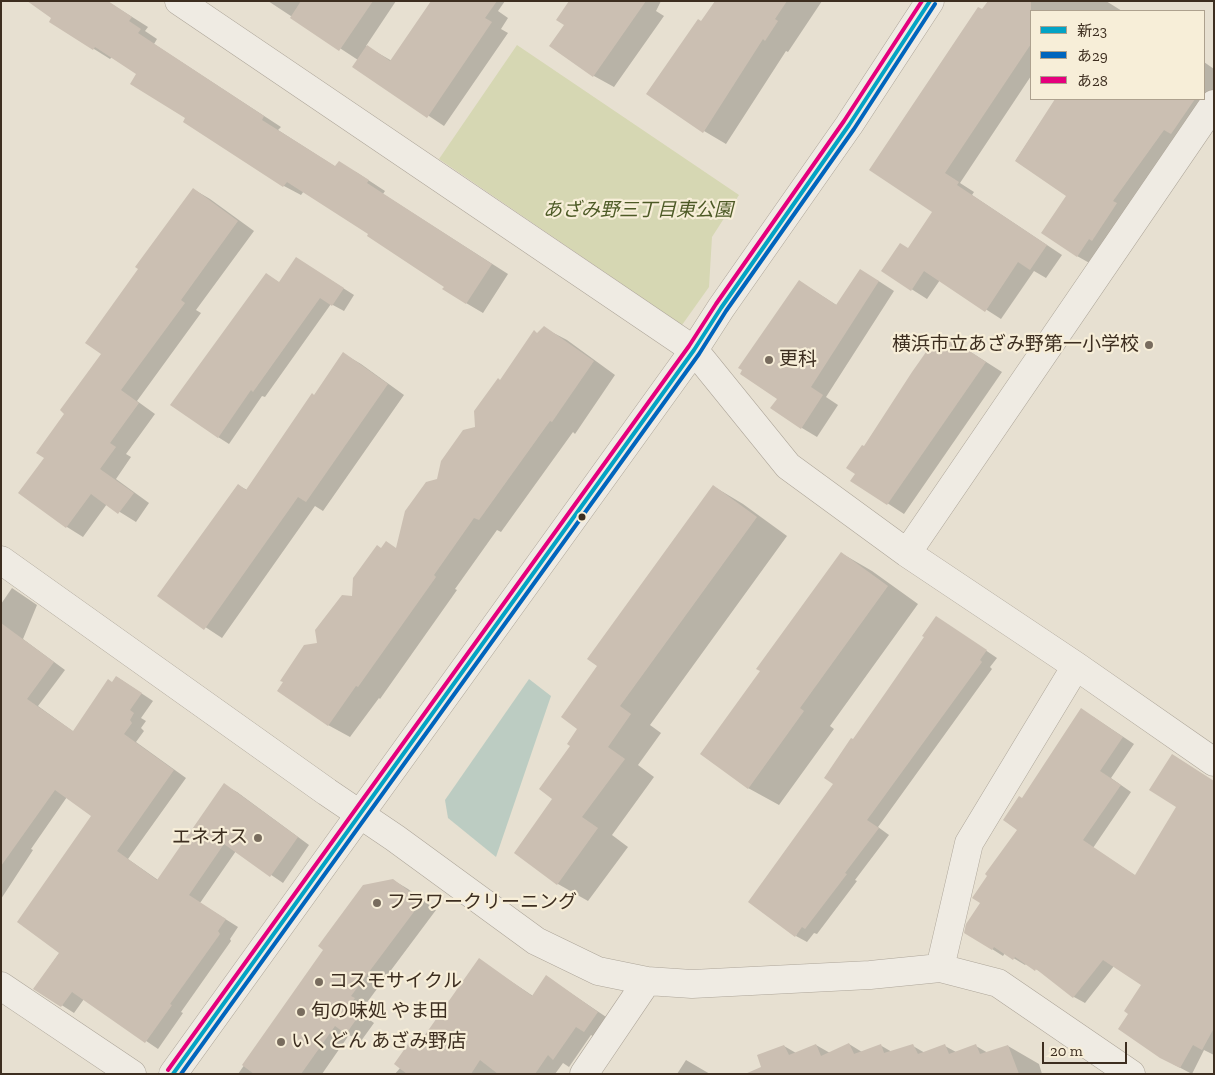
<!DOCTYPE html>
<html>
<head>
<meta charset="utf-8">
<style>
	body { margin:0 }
	#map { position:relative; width:1215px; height:1075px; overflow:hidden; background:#e7e0d1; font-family:"Zilla Slab","Noto Sans JP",serif }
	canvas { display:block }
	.frame { position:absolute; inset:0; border:2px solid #3d2e20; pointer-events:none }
	.legend { position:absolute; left:1030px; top:10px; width:175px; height:90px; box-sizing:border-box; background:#f7eed8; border:1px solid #ada18e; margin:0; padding:6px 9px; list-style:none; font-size:15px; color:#3d2e20 }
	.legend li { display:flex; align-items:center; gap:10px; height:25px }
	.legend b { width:25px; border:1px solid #ada18e }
	.scale { position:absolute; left:1042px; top:1042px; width:85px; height:22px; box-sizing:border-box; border:2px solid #3d2e20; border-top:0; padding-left:6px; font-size:15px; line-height:18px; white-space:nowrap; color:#3d2e20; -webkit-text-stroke:4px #f7eed8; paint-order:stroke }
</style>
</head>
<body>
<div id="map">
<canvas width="1215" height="1075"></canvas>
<div class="frame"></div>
<ul class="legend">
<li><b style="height:6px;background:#03a3c5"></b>新23</li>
<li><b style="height:6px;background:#0065bd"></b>あ29</li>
<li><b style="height:6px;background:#e5007d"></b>あ28</li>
</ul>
<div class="scale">20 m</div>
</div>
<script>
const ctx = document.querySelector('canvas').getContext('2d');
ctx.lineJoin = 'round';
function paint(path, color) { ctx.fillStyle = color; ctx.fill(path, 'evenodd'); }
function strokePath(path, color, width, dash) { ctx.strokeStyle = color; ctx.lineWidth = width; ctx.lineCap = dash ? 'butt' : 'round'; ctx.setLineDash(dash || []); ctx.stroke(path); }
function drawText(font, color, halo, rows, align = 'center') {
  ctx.font = font + ' "Zilla Slab","Noto Sans JP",serif'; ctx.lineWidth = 4.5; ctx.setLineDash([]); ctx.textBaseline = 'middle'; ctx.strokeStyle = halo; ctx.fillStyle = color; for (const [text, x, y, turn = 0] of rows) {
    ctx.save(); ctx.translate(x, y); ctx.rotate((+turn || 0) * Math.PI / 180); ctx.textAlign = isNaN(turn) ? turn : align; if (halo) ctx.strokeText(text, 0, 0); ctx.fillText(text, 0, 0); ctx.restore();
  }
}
paint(new Path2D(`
	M517,45l222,150 -27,42 -3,50 -27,38 -243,-166z`), '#d6d7b3');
paint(new Path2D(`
	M529,679l22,17 -55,161 -48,-39 -3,-18z`), '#bcccc2');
paint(new Path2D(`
	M107,1l41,26 -3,4 12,8 -3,5 127,83 -3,3 58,37 20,5 29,19 -2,3 125,80 -25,39 -17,-10 -20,-17 -76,-52 -66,-43 -3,4 -17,-9 -98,-68 -48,-45 -26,-16 -2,2 -16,-10 -43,-28z
	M268,1h128l-30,45 26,15 41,-60h72l-7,10 10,7 -7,11 7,4 -64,93 -90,-60 4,-6z
	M570,1h91l-5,10 8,5 -50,71 -20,-11 -29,-51z
	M716,1h106l-34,51 -2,-1 -60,93 -22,-13 -2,-108z
	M989,1h117l16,10h-91v65l-71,107 14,9 -2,3 90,60 -16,23 -12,-7 -33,48 -61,-39 -13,19 -44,-28 26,-22 25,-37 49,-201z
	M1204,62l10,7v34l-121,162 -16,-9 -9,-61 -52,-35 40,-61h148z
	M193,189l17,10 44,32 -58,79 5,3 -64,88 18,13 -29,40 5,3 -15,22 33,24 -13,19 -29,-18 -24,33 -16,-10 -47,-34 25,-35 21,-45 36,-59 38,-86z
	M307,265l47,30 -10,16 -13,-7 -66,93 -3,-1 -33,48 -11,-7 48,-163 14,9z
	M877,280l17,11 -68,106 12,8 -21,32 -15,-9 -23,-29 20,-118 39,25z
	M544,328l23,12 48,35 -40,59 -2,-2 -72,100 -4,-2 -42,59 2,1 -77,109 -1,-1 -29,39 -22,-12 -9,-81 34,-47 29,-48h15l41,-69 38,-52 24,-47 38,-47z
	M947,337l55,35 -98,142 -52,-34z
	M344,354l17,10 43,31 -81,116 -8,-5 -93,132 -64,-42 80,-111 9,5z
	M713,486l30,18 44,32 -137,189 11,8 -23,32 16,12 -42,58 16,12 -40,54 -30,-17 -4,-85 17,-53 8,-18 19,-62z
	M841,553l31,18 46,33 -88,122 4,3 -55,76 -31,-17 14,-117z
	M12,588l25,17 -14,34 42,31 -27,36 36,26 43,-55 36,24 -12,17 5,3 -5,7 3,3 -8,11 50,36 -58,81 30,21 66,-95 13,7 72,53 -26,38 -47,-32 -36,52 38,24 -8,12 1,2 -50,71 2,1 -25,36 -74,-50 -10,14 -39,-25 25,-36 33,-137 -26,-18 -36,52 2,1 -32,49v-295z
	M947,624l50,34 -7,9 2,2 -114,158 11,8 -34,45 2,1 -40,53 -3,-1 -7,9 -11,-6 39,-152 18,-43z
	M1092,716l42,28 -23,34 20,14 -38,56 43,28 78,-95v274l-10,-5 -12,24 -19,-10 -43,-50 12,-29 -28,-19 -29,37 -11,-6 -27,-22 -21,-11 -1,1 -20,-12 -2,3 -11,-7 -10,-46 36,-74 4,-30z
	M393,880l15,9 28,21 -71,95 4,2 -6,8 11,8 -13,18 -12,-6 -27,39h-84l87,-125z
	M479,960l54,36 14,-19 65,44 -13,19 -8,-5 -22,32 -6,-4 -8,11h-160l26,-31z
	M849,1044l13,8 18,-7 12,7 21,-6 12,7 20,-7 11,6 20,-6 12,7 20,-7 31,18 3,10h-277l19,-28 12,7 20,-8 14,8z
	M686,1060l24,14h-33z`), '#0003');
paint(new Path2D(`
	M27,1h81l24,16 -3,4 12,8 -3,4 126,83 -2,4 73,46 4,-5 30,19 -2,3 125,81 -26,40 -24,-15 2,-2 -77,-51 1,-2 -81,-52 -4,5 -100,-65 2,-4 -55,-34 6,-10 -41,-27 -2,3 -44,-28 2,-4z
	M301,1h72l-34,50 -49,-33z
	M431,1h66l-12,17 7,4 -65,96 -75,-51 15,-22 23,16z
	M569,1h77l-53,76 -44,-31 15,-21 -8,-5z
	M715,1h72l-12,18 3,2 -13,20 -2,-2 -60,94 -57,-39 52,-75 3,2z
	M988,1h43v43l-86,129 14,9 -2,3 90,60 -17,25 -12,-8 -33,50 -61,-41 -13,20 -30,-20 19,-28 8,5 24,-36 -63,-42 109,-163 4,2z
	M1055,99h140l-24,35 -7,-4 -51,71 4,2 -25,38 -3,-2 -12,18 -36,-24 25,-37 -51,-35z
	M193,188l45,33 -57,79 4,3 -64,87 18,13 -29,40 6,4 -16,22 34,24 -16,21 -27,-20 -25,34 -48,-35 26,-35 -8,-5 28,-39 -4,-4 41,-56 -16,-11 53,-74 -3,-2z
	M296,257l48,31 -12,18 -12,-8 -67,94 -2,-2 -33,48 -48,-33 96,-132 13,9z
	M860,269l19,12 -68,106 12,8 -22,34 -31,-21 7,-9 -37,-25 2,-4 -4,-2 61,-88 37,25z
	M544,326l50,35 -42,61 -2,-1 -71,99 -5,-2 -40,57 2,2 -78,110 -2,-1 -28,40 -51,-35 6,-9 -3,-1 24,-36 13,-2 -2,-13 27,-35 10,1 1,-18 24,-33 4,3 5,-7 10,7 9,-37 21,-29 11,-3 4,-18 22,-31 12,-3 -1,-16 24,-33 2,2 34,-50 3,3z
	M938,335l6,4 3,-3 39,26 -99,143 -37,-24 5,-7 -9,-6 16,-23 2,1 48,-74z
	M343,352l45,32 -82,118 -8,-5 -94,133 -47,-34 81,-112 8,6 66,-97 2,2z
	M713,485l44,32 -137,189 11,8 -23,33 17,12 -43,58 16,11 -41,57 -43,-32 38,-54 -13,-10 31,-43 -3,-2 10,-15 -16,-12 36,-51 -10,-7z
	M841,552l47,34 -88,122 4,3 -56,78 -48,-35 60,-83 -4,-2z
	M936,616l51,34 -7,10 2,2 -115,158 12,8 -34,45 2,1 -42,55 -3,-2 -7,10 -47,-35 85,-118 -9,-6 27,-40 2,1 33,-47 38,-55 -2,-1z
	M1,623l53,39 -27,37 46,32 35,-52 4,3 4,-6 26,17 -12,17 4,3 -4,7 2,3 -8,11 50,36 -57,81 40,29 67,-97 74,54 -28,40 -46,-33 -35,51 37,24 -8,12 2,3 -50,70 2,1 -27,38 -73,-51 -11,15 -28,-18 26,-36 -42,-31 74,-106 -36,-26 -54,76z
	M1081,708l42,29 -23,34 21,14 -38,55 52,35 41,-68 -27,-17 23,-36 42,27v247l-12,22 -9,-5 -13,23 -20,-10 -42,-29 10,-15 -4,-3 17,-26 -38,-25 -30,38 -37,-29 -1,2 -20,-14 -2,3 -19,-13 -2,3 -28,-17 2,-9 14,-21 -8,-5 15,-22 -2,-2 32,-44 -14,-10 16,-24 3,2z
	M393,879l29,22 -71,95 4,2 -6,8 11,8 -14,20 -11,-8 -34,48h-47l-12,-9 81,-115 -5,-4 45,-61z
	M479,958l53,38 14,-21 52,37 -14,20 -8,-5 -23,33 -5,-5 -13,19h-37l-18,-14 -9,14h-64l-13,-10 19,-27 7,5z
	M849,1043l5,11 27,-10 3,9 29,-9 5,10 27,-10 4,10 27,-10 4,10 28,-9 11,29h-274l16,-7 -4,-12 27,-10 5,10 27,-11 5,12z`), '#cbbfb2');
const minor = new Path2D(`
	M179,1l515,349 94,116 119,87 169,113 138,96
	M907,553l307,-449
	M1,560l326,232 68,46 141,103 62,30 49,10 45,3 178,-9 70,-7 58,15 133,91
	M940,968l29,-125 107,-177
	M1,986l131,88
	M173,1074l521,-724 27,-42 128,-183 81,-124
	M584,1074l63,-93`);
strokePath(minor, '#ada599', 29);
strokePath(minor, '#efebe3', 28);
strokePath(new Path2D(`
	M173,1074l521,-724 27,-42 128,-183 81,-124`), '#03a3c5', 4);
strokePath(new Path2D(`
	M181,1074l518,-720 27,-43 128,-182 81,-125`), '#0065bd', 4);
strokePath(new Path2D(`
	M168,1070l521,-724 27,-42 128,-183 78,-120`), '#e5007d', 4);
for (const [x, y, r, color] of [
	[1149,345,5,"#786c5e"],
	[769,360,5,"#786c5e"],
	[582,517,4.5,"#3d2e20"],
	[258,838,5,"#786c5e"],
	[377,903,5,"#786c5e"],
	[319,982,5,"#786c5e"],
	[301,1012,5,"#786c5e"],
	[281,1042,5,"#786c5e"]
]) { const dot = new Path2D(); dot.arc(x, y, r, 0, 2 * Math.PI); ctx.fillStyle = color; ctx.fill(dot); strokePath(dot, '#f7eed8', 2); }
drawText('italic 19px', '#4d5a26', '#f7eed8', [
	["あざみ野三丁目東公園",638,211]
]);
drawText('19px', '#3d2e20', '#f7eed8', [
	["横浜市立あざみ野第一小学校",1139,345,"right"],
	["更科",779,360],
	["エネオス",248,838,"right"],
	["フラワークリーニング",387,903],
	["コスモサイクル",329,982],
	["旬の味処 やま田",311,1012],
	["いくどん あざみ野店",291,1042]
], 'left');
</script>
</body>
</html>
